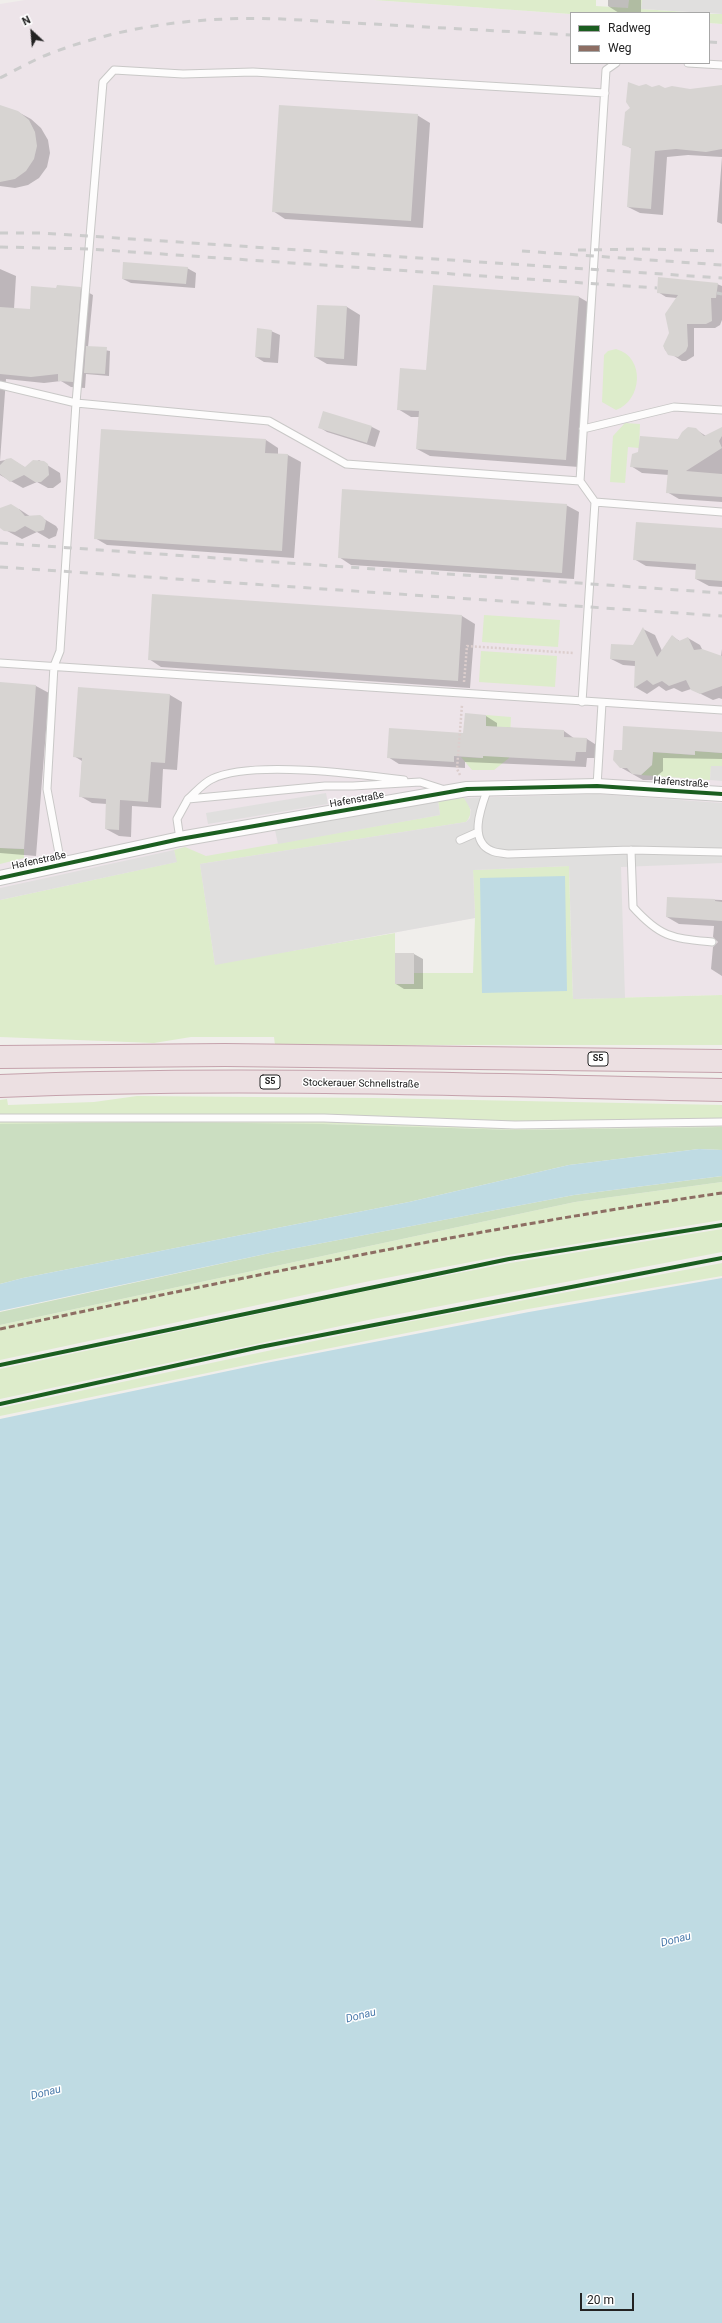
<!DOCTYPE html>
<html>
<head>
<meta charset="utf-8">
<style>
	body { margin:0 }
	#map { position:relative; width:722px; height:2323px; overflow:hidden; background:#f0eeeb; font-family:Roboto,sans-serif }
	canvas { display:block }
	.legend { position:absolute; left:570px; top:12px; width:140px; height:52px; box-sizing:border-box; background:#fff; border:1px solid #a7a7a7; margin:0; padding:5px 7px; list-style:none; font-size:12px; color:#222 }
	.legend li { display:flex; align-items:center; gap:8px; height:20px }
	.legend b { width:20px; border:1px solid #a7a7a7 }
	.north { position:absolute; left:12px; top:12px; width:40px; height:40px; -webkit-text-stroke:3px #fff; paint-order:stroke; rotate:334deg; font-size:11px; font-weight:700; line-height:16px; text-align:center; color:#222 }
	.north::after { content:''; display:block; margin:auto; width:14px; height:18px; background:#222; clip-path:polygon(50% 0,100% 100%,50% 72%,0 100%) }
	.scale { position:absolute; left:580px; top:2293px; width:54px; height:18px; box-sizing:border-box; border:2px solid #222; border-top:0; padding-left:5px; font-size:12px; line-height:14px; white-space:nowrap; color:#222; -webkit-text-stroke:3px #fff; paint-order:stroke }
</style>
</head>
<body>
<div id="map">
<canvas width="722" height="2323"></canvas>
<ul class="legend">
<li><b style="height:5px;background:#1b5e20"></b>Radweg</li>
<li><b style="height:5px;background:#8d6e63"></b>Weg</li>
</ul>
<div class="north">N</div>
<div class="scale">20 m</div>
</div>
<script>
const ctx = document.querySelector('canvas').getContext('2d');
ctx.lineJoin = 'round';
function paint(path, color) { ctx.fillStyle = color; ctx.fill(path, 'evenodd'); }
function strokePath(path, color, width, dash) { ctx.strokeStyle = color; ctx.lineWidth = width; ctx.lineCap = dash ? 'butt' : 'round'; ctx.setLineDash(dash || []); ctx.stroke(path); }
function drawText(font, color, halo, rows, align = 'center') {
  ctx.font = font + ' Roboto,sans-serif'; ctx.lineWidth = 3; ctx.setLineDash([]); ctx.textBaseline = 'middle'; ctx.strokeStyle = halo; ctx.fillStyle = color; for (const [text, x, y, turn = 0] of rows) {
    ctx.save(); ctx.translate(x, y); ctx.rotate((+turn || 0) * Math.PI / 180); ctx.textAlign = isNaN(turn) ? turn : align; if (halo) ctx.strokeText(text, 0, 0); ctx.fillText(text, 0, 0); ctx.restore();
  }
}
paint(new Path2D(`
	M25,0h349l197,14v49h138v-40l13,1v971l-149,4 -4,-133 -94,52 -260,47 -17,-111 -21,8 -177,38v-896z`), '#ede4e9');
paint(new Path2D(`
	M374,0h222v6l32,2 1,-8h13v9l58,4 -129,1z
	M709,14h13v10l-13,-1z
	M616,349c30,8 26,52 0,61l-14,-8 2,-47 4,-4z
	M625,423l15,1 -1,24 -11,-1 -3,36 -15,-1 3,-46z
	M484,615l76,5 -2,27 -76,-5z
	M481,651l76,5 -2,31 -76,-5z
	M486,715l25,2 -2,41 -15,12h-22l-11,-13 22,1z
	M695,751l27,2v13h-11l-1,14 -69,-5 11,-10 1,-13 41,3z
	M464,798c6,8 10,15 2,24l-266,42 15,100 180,-31v51h19v-11h59l2,-55 -2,-48 96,-4 4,133 149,-4v50h-447l-1,-8h-83l-37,6 -154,-6v-137l176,-38 -2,-12 11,-3 21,9 234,-41 -2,-14z
	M0,848l24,1v9l-24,6z
	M137,1096l237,2 348,7v22l-207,3 -192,-6h-323v-24l7,-1 1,6 86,-3z
	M722,1182v38l-214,35 -138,26 -370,79v-35l575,-123z
	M722,1229v23l-349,67 -373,80v-30l372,-79 138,-27z
	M722,1263v13l-194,33 -263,52 -265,55v-8l375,-80z`), '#ddeccb');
paint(new Path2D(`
	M162,1122l161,2 192,6 207,-3v23l-23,-1 -130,16 -160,37 -386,76 -23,6v-160z
	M722,1176v6l-147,20 -575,123v-13l270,-59 304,-58z`), '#cbdec1');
paint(new Path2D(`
	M642,0h80v14l-81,-5z
	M711,766h11v15l-12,-1z
	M326,793l2,11 -120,20 -2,-11z
	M596,794l126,9v60l-101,4 4,131 -52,1 -4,-133 -96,4 2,48 -260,47 -15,-101 266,-42 4,-4 1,-8 -7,-12z
	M438,801l2,14 -162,29 -3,-14z
	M174,850l3,12 -177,38v-12z`), '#e0dfde');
paint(new Path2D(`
	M565,876l2,115 -85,2 -2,-115z
	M699,1149l23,1v26l-148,19 -304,58 -270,58v-27l23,-6 386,-76 160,-37z
	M722,1278v1045h-722v-904l266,-56 263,-51z`), '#bfdbe3');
paint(new Path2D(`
	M608,0h33v13h-22l-11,-7z
	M722,86v138l-5,-2 5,-65 -34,-2 -21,2 -4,58 -23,-2 -12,-6 4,-58 -8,-5 15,-57 51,3z
	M0,108l18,4 13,7 10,9 7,12 2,13 -3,14 -8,11 -11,7 -13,3 -15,-2z
	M417,115l13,8 -7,105 -138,-9 -12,-8z
	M187,268l9,5 -1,15 -64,-5 -8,-4z
	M0,269l16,7 -2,33 17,1 26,-21 23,-1 13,7 -5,52 22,4 -1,25 -23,-2 -1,14 -14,-1 -10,-6 -17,2 -38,-4 -6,82 11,-2 15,9 13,-8 21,13 1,9 -8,6h-5l-11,-6 -14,6 -23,-13z
	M717,284l5,2v34l-2,5 -5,3h-21v28l-8,5h-4l-17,-11 -1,-4 6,-13 7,-35 -11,-1 -8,-5z
	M579,297l12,7 -12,163 -149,-11 -13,-7 2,-32h-8l-13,-8 29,-38z
	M318,306l29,1 13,8 -3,51 -30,-2 -12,-7z
	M271,331l9,4 -2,28 -14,-1 -8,-5z
	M319,427h53l8,4 -5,16 -48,-15z
	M695,429l11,7 16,-3v69l-43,-3 -12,-7 2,-17 -27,-2 -11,-7z
	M266,440l12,8v6l10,1 13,7 -7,96 -187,-13 -12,-7z
	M566,505l13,7 -5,67 -223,-14 -12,-8z
	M19,509l12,8 8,-1 17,10 2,3 -2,7 -7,3 -12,-7 -15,7 -22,-12v-17z
	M722,529v58l-13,-1 -13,-7 1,-9 -51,-4 -12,-7z
	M462,616l13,8 -5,64 -309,-21 -12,-8z
	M643,629l12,6 7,16 10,-15 9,6 7,-4 12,7 3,6 18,6 1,-8v50l-3,-1 -6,2 -22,-11 -9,3 -8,-4 -8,3 -7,-5 -12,8 -12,-7v-21l-12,-1 -12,-6 22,-13z
	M0,683l36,3 13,7 -13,163 -36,-3z
	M79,688l91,7 12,7 -5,68 -14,-1 -2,39 -29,-2 -1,31 -12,-1 -13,-7 1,-25 -15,-1 -12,-7 2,-35 -8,-5z
	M466,714l20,2 11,7v4l67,4 11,8h12l11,7 -1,12h-10l-1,9 -121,-5v6l-66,-4 -11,-7 76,-23z
	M722,733v26l-59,-1v13l-11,9h-9l-23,-13 3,-15z
	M668,898l54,2v76l-11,-7 2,-22 5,-5 -5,-5 1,-11 -35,-2 -12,-7z
	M396,954h18l9,5v30h-19l-8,-5z`), '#0003');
paint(new Path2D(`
	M628,82l11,4 7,-2 6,3 7,-2 6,3 7,-2 18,3 32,-4v64l-16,3 -30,-3 -21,2 -4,58 -24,-2 4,-59 -9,-3 3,-33 5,-4 -4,-6z
	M0,105l18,6 11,9 6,12 2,14 -3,13 -8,12 -11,8 -15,3z
	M279,105l139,9 -7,107 -139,-9z
	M123,262l65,5 -2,17 -64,-5z
	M658,277l60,6 -2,15h-5l1,23 -6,3h-19l1,22 -2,5 -8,6 -10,-2 -5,-9 6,-13 -4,-19 13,-19 -21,-2z
	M57,285l24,2 -8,95 -15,-1v-7l-27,3 -31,-3v-67l30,2 1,-23 25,2z
	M433,285l146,11 -13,164 -150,-11 3,-38 -22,-1 3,-42 26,2z
	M317,305l30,1 -3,53 -30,-2z
	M257,328l15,2 -2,28 -15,-1z
	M86,346l21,1 -2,27 -21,-1z
	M323,411l49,15 -5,17 -49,-15z
	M688,427l8,1 8,8 18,-9v9l-3,5 3,7 -36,23 36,3v23l-56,-4 2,-23 -38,-3 2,-13 6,-2 2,-16 38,3 4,-7z
	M101,429l165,10 -1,14 23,1 -6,97 -188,-12z
	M11,458l14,9 8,-7 11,1 4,3 1,11 -8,7h-6l-11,-7 -14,7 -10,-8v-9l6,-6z
	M342,489l225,15 -5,69 -224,-15z
	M11,504l8,5 6,7 15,-1 3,2 3,4 -2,9 -8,2 -11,-6 -10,6 -11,-1 -4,-3v-20z
	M636,522l86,6v53l-27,-2 1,-15 -63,-4z
	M152,594l310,21 -4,66 -310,-21z
	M643,627l14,30 15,-22 7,6 9,-4 6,13 8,-1 20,7v30l-22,8 -9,-4 -5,-10 -17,6 -7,-5 -9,4 -6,-5 -13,8 1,-27 -25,-2 1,-15 22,1z
	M0,682l36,3 -12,164 -24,-1z
	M78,687l92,7 -5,69 -14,-1 -3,40 -28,-2 -1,30 -14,-1 1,-30 -27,-2 3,-39 -9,-1z
	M465,713l21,2v11l78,4v7l23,1 -1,14h-10l-1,9 -92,-5v2l-29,-2v6l-67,-4 2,-30 74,5z
	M623,726l99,6v21l-27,-2v4l-42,-3 -1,13 -11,10 -9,-1 -5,-6h-7l-7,-8 1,-10h8z
	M667,897l48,2v2l7,1v19l-56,-4z
	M395,953h19v31h-19z`), '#d7d4d2');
const lane = new Path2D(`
	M688,63l34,2
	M0,385l76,18 193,18 77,43 234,17
	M583,429l91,-22 48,3
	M595,502l127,10
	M0,663l722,47
	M582,702l13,-200 -15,-21 26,-411 10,-7
	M597,786l5,-83
	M488,788c-6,17 -21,53 4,63 4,2 11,2 16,3l123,-4 91,2
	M188,799c7,-6 15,-16 24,-20 38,-19 146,-5 192,1
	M180,839l-3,-20 11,-20 137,-13h28l67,-4 25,8
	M460,840l18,-8
	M631,850l2,57c28,31 39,31 79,35
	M61,864l-14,-75 7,-123 6,-15 16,-248 27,-321 11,-12 69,4 70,-2 352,21
	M0,1118h324l191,7 207,-3`);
const street = new Path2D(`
	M0,878l180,-39 287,-50 130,-3 125,8`);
const highway = new Path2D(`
	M0,1057l225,-2 497,6
	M0,1086c240,-10 482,-1 722,4`);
strokePath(lane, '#c9c8c7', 9);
strokePath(street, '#c9c8c7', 16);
strokePath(highway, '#c5a2ac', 24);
strokePath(new Path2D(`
	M464,682l3,-36 106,7
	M460,775l-3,-6 5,-64`), '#dccecd', 2.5, [2, 2]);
strokePath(lane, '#fdfcfc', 7);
strokePath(street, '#fdfcfc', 14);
strokePath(highway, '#ece0e2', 22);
strokePath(new Path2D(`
	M709,42l13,1
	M0,78c16,-8 33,-18 49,-24 75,-29 153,-38 233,-35l289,16
	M0,233h42l680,45
	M0,247l89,2 568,39
	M578,250l66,-1 78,2
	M522,251l200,14
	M717,293l5,1
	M0,543l722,50
	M0,567l722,49`), '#ccc', 3, [8, 8]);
strokePath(new Path2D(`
	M0,1329c240,-51 479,-101 722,-136`), '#8d6e63', 3, [6, 3]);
strokePath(new Path2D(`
	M0,878l180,-39 287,-50 130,-3 125,8
	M0,1365l509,-106 213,-34
	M0,1404l260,-57 462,-89`), '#1b5e20', 4);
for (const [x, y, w] of [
	[598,1059,20],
	[270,1082,20]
]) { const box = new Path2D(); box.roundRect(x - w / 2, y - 7, w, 14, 3); ctx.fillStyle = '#fff'; ctx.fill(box); strokePath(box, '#222', 1); }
drawText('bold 9px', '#222', null, [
	["S5",598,1059],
	["S5",270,1082]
]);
drawText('10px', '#222', '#fff', [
	["Hafenstraße",681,783,4],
	["Hafenstraße",357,800,-10],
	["Hafenstraße",39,861,-12],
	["Stockerauer Schnellstraße",361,1084,1]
]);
drawText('italic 11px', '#4a7aab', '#fff', [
	["Donau",676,1940,-14],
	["Donau",361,2016,-14],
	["Donau",46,2093,-14]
]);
</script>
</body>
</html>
